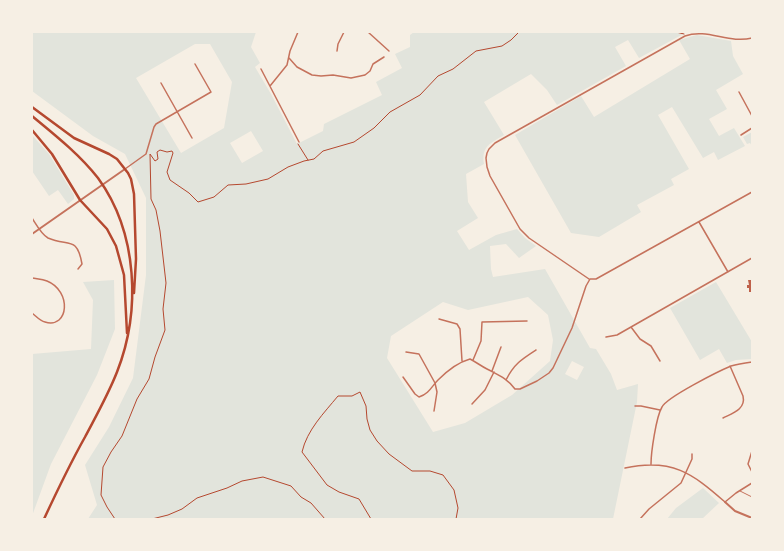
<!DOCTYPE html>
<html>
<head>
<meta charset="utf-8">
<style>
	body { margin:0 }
	#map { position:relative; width:784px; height:551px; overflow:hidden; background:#f6efe4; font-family:Jost,sans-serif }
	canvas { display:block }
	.frame { position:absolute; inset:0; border:33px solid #f6efe4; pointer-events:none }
</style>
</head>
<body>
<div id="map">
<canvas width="784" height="551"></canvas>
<div class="frame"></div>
</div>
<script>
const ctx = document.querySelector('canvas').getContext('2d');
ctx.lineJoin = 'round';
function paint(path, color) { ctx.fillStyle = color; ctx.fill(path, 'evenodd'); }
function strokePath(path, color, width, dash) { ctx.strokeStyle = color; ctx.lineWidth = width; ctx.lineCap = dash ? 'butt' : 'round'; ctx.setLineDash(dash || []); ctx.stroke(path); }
paint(new Path2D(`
	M32,32h224l-5,15 9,16 -5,4 16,27 26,50 26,-13 1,-7 58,-29 -6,-13 26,-14 -7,-14 15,-7v-12l4,-3h273l-48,26 -11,-18 -13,7 11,19 -69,39 -10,-15 -16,-16 -47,28 20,33c-13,8 -23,11 -20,29l-18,10 2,28 10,16 -21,13 12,19 27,-15 21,-6 8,9 11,8 -17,12 -13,-14 -16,2 1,23 2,8 52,-8 45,79 6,1 15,25 6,16 21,-6 -1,18 -24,117h-525l9,-14 -12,-40 24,-38 24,-49 13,-103v-77l-21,-44 -32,-18 -61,-45zM195,44h15l22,38 -8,46 -43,25 -45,-75zM251,131l12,20 -21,12 -12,-20zM528,297l20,18 5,25 -3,21 -38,34 -47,28 -32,9 -46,-74 4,-22 52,-34 25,8zM572,361l12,6 -7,13 -12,-6z
	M697,35l34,6 2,15 10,18 -27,16 11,19 -18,10 10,17 15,-8 11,18 -27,14 -4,-8 -11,6 -31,-51 -14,8 31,54 -18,10 3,6 -37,20 4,7 -42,25 -28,-4 -56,-98 66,-39 13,21 96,-58 -11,-19z
	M752,132v14l-2,-3 -3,1 -4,-7z
	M32,135l17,19 25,41v4l-6,5 -10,-14 -9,6 -17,-25z
	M114,280l1,49 -18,46 -46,89 -19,52v-162l59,-5 2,-49 -10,-18z
	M716,282l36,60v17l-16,1 -9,3 -8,-14 -19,11 -30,-52z
	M703,488l16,15 -17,16h-35l9,-11z`), '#e2e4dc');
paint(new Path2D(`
	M748,280h4v12h-3v-4h-2v-3h2z`), '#bf614a');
strokePath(new Path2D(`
	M676,32l8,2
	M298,144l10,16
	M115,519l-8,-12 -6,-12 2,-28 8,-15 11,-16 15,-37 12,-20 6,-22 10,-27 -2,-21 3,-26 -6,-52 -4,-21 -5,-11 -1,-45 5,7 3,-2 -1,-7 3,-2 7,2 5,-1 1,2 -6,19 3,8 19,13 9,9 16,-5 14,-12 18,-1 22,-5 20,-12 16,-6 10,-2 9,-8 31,-9 20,-14 16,-16 30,-17 18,-19 15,-7 23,-18 26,-5 9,-6 8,-8
	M152,519l16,-4 14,-6 15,-11 30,-10 15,-7 21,-4 28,9 10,11 10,6 14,16
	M371,519l-12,-20 -20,-7 -12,-7 -25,-33c5,-22 22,-39 36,-56h14l8,-4 6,14 1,13 3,11 7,11 12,13 23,17h18l13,4 11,15 4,18 -2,11`), '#b5482f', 1);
strokePath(new Path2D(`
	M740,491l12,6`), '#c5725c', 1);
strokePath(new Path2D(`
	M368,32l21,19
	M337,51l1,-7 6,-12
	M289,58l8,9 15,8 9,1 12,-1 18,3 14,-3 5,-4 3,-7 11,-7
	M261,69l38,73
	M161,83l31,55
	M270,86l17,-21 3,-14 8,-19
	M739,92l13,24
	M741,135l11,-7
	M125,169l21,-15 8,-27 2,-3 55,-32 -16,-28
	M32,218c4,6 9,16 16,20 20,9 29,-3 34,26l-4,5
	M699,222l29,50
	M32,278c5,1 10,1 15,3 25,10 22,48 -2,41 -5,-1 -9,-6 -13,-9
	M589,279l-60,-41 -9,-9 -30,-53 -3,-9 -1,-9 1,-5 2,-4 6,-6 190,-107c22,-8 44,8 67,2
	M439,319l18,5 3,5 2,32
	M631,327l9,12 11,7 9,15
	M606,337l11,-2 135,-77
	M406,352l13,2 16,29 2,9 -3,19
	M473,360l8,-19 1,-19 45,-1
	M492,371l9,-24
	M403,377l12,17 4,3c10,-3 13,-11 19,-17 9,-9 21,-18 32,-21 6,3 11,7 17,10 11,6 20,9 28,20h5l17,-8 12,-8 4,-5 19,-40 14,-42 4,-7h6l156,-87
	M506,380c8,-16 16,-21 30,-30
	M472,404l13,-14 9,-18
	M635,406h6l19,4
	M723,418c10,-5 23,-9 20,-22l-13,-30
	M752,451l-4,13 4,8
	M651,464c0,-11 5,-47 11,-57 5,-10 57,-36 69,-41 7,-2 14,-3 21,-4
	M625,468c47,-10 67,5 100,34l11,-9 16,-10
	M640,519l9,-10 32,-26 11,-24v-5`), '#c5725c', 1.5);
strokePath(new Path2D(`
	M32,234l93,-65
	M725,502l10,9 17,7`), '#c5725c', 2);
strokePath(new Path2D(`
	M32,107l42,31 35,16 8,5 11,14 3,6 3,15 2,65 -2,34
	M32,116c23,19 47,38 66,62 40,55 43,133 19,194 -9,23 -21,44 -32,65 -15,27 -28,54 -41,82
	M32,130l20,24 28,46 27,29 9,17 8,29 3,58`), '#b5482f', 2.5);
</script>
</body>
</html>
